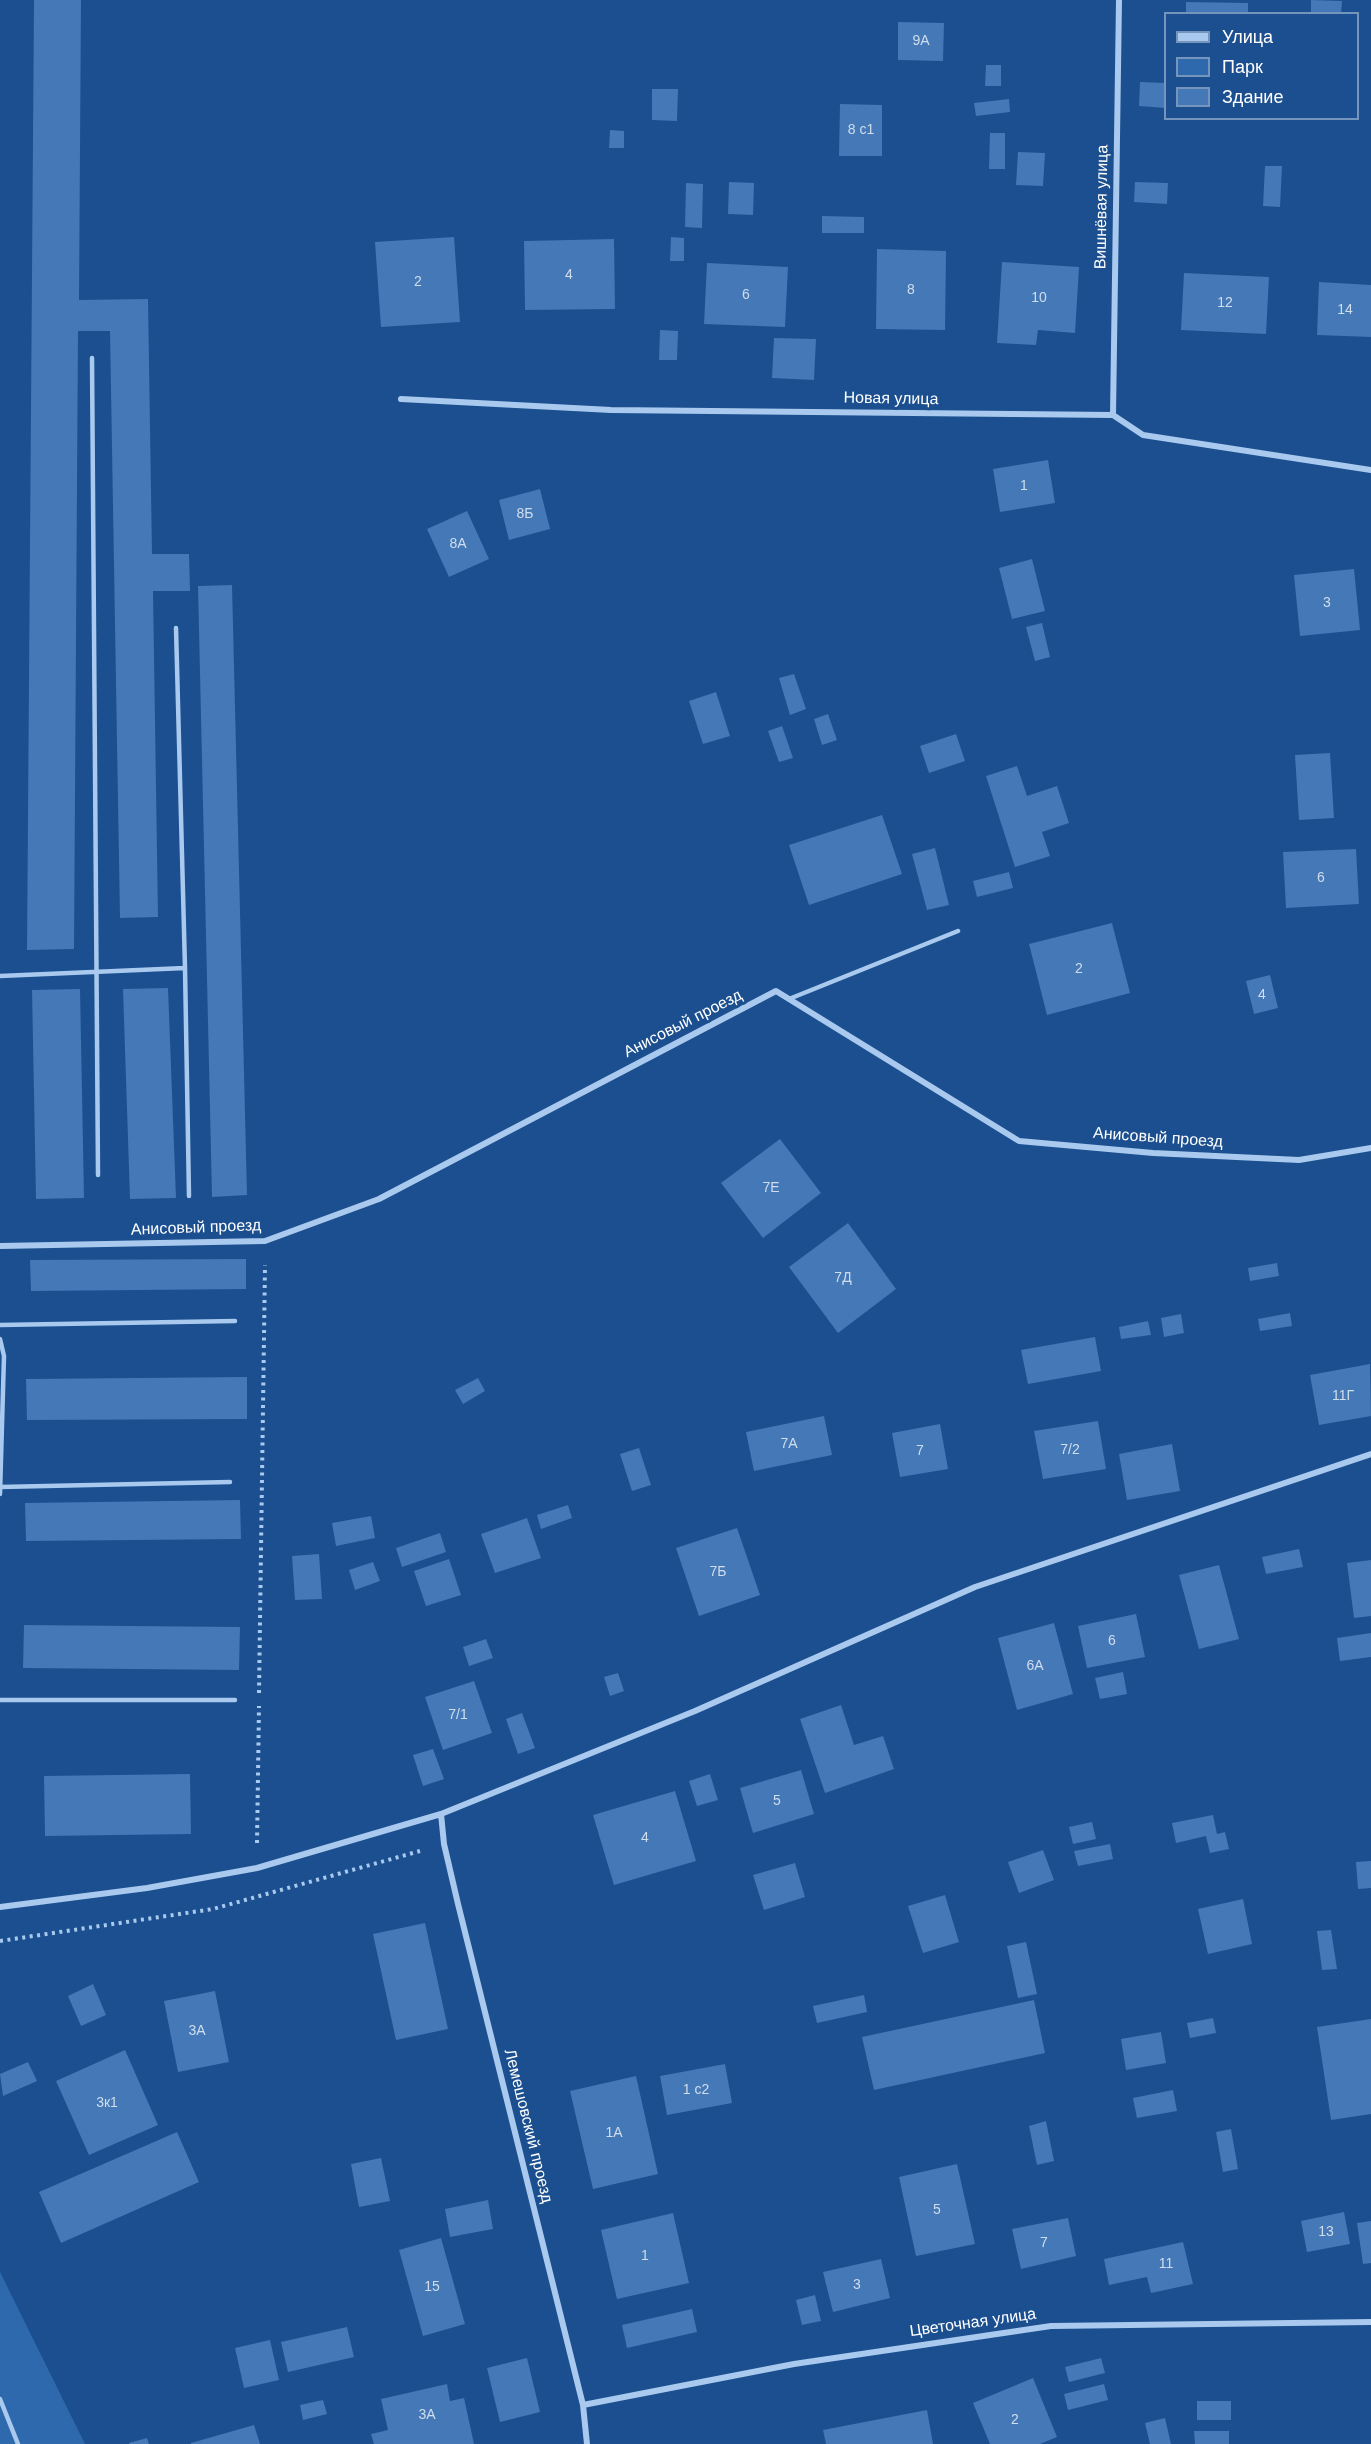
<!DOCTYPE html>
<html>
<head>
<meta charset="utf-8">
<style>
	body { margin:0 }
	#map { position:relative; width:1371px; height:2444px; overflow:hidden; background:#1b4f8f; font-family:Helvetica,sans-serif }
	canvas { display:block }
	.legend { position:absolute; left:1164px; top:12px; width:195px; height:108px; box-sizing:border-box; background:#1b4f8f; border:2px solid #7695bc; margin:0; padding:8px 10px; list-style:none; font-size:18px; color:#fff }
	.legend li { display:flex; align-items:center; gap:12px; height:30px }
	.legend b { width:30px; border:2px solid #7695bc }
</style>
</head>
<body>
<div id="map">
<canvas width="1371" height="2444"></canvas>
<ul class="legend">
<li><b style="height:8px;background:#a9c9ee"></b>Улица</li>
<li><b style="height:16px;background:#2e69ad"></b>Парк</li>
<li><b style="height:16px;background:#4478b7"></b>Здание</li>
</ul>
</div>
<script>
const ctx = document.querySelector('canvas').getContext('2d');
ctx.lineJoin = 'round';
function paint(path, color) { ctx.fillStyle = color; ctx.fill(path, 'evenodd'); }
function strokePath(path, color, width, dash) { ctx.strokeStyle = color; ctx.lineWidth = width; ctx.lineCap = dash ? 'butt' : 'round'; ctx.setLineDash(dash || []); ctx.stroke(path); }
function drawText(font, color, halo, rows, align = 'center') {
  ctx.font = font + ' Helvetica,sans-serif'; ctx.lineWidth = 6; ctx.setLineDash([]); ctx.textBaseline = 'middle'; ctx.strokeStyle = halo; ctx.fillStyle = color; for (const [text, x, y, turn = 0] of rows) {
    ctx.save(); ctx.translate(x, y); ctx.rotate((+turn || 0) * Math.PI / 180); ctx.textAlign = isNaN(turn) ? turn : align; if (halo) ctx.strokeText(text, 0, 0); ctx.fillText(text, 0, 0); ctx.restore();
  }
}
paint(new Path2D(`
	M0,2272l85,172h-85z`), '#2e69ad');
paint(new Path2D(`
	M34,0h47l-2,300 69,-1 4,255h37l1,37h-37l5,326 -38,1 -10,-587h-32l-4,618 -47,1z
	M1311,0l31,1 -1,13h-30z
	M1186,2l62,1v11h-62z
	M898,22l46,1 -1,38 -45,-1z
	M986,65h15v21h-16z
	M1140,82l26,1v25l-27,-2z
	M652,89h26l-1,32 -25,-1z
	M1009,99l1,13 -34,4 -2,-13z
	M840,104l42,1v51h-43z
	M610,130l14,1v17h-15z
	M990,133h15v36h-16z
	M1018,152l27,1 -2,33 -27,-1z
	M1265,166h17l-2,41 -17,-1z
	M729,182l25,1 -1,32 -25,-1z
	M1135,182l33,1 -1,21 -33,-2z
	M686,183l17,1 -1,44 -17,-1z
	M822,216l42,1v16h-42z
	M454,237l6,85 -79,5 -6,-85z
	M671,237l13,1v23h-14z
	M614,239l1,70 -90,1 -1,-69z
	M877,249l69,2 -1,79 -69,-1z
	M1002,262l77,5 -4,66 -37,-3 -2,15 -39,-2z
	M707,263l81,4 -3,60 -81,-3z
	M1184,273l85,4 -3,57 -85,-4z
	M1319,282l52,3v52l-54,-2z
	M660,330l18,1 -1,29h-18z
	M774,338l42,1 -2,41 -42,-2z
	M1048,460l7,43 -55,9 -7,-43z
	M540,489l10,40 -41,11 -10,-40z
	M467,511l22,48 -40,18 -22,-48z
	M1032,559l13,52 -33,8 -13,-51z
	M1354,569l6,61 -60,6 -6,-61z
	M232,585l15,610 -35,2 -14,-611z
	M1042,623l8,34 -15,4 -9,-34z
	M794,674l12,35 -16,6 -11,-37z
	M716,692l14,44 -27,8 -14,-43z
	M828,714l9,26 -15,5 -8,-26z
	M782,726l11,32 -14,4 -11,-31z
	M956,734l9,27 -36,12 -9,-27z
	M1330,753l4,65 -35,2 -4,-65z
	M1017,766l10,30 30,-10 12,37 -27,9 8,24 -35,11 -29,-91z
	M882,815l20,59 -93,31 -20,-60z
	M935,848l14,57 -22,5 -15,-56z
	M1356,849l3,55 -73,4 -3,-56z
	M1009,872l4,16 -36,9 -4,-16z
	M1112,923l18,70 -83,22 -18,-71z
	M1270,975l8,33 -24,6 -8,-33z
	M168,988l8,210 -46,1 -7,-210z
	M80,989l4,209 -48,1 -4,-209z
	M780,1139l41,54 -58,45 -42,-55z
	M848,1223l48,66 -58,44 -49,-66z
	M246,1259v30l-215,2 -1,-31z
	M1277,1263l2,13 -29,5 -2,-13z
	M1290,1313l2,13 -32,5 -2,-12z
	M1181,1314l3,19 -20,4 -3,-19z
	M1148,1321l3,14 -30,4 -2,-12z
	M1095,1337l6,34 -73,13 -7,-34z
	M1370,1364l1,52 -52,9 -9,-50z
	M247,1377v42l-220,1 -1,-41z
	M478,1378l7,13 -22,13 -8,-14z
	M824,1416l8,39 -78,16 -8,-39z
	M1098,1421l8,48 -63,10 -9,-48z
	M940,1424l8,45 -48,8 -8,-44z
	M1172,1444l8,47 -53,9 -8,-46z
	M639,1448l12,37 -19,6 -12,-37z
	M240,1500l1,39 -215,2 -1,-38z
	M568,1505l4,13 -31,11 -4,-14z
	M371,1516l4,22 -39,8 -4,-23z
	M527,1518l14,40 -46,15 -14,-39z
	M737,1528l23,67 -61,21 -23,-68z
	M440,1533l6,19 -44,15 -6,-19z
	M1299,1549l4,18 -37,7 -4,-17z
	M319,1554l3,45 -27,1 -3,-44z
	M449,1559l12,36 -35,11 -12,-35z
	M1371,1560v56l-17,2 -7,-55z
	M373,1562l7,19 -25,9 -6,-20z
	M1219,1565l20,74 -40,10 -20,-74z
	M1136,1614l9,43 -58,11 -9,-42z
	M1054,1623l19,71 -56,16 -19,-72z
	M24,1625l216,2 -1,43 -216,-2z
	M1371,1633v24l-31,4 -3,-23z
	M486,1639l7,19 -24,8 -6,-19z
	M1123,1672l4,22 -27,5 -5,-21z
	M618,1673l6,18 -14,5 -6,-19z
	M474,1681l18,52 -49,17 -18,-53z
	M841,1705l13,40 29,-9 11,33 -69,24 -25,-74z
	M522,1713l13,35 -17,6 -12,-35z
	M433,1749l11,30 -21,7 -10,-31z
	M801,1770l13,44 -61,19 -13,-45z
	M190,1774l1,60 -146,2 -1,-60z
	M710,1774l8,26 -21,6 -8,-25z
	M675,1791l21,70 -82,24 -21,-70z
	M1213,1815l4,19 8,-2 4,17 -19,4 -4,-17 -30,7 -4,-20z
	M1092,1822l4,17 -23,5 -4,-17z
	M1110,1844l3,15 -35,7 -4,-15z
	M1043,1850l11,30 -35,13 -11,-31z
	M1371,1861v27l-13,1 -2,-27z
	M795,1863l10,34 -41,13 -11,-35z
	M945,1895l14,47 -36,11 -15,-47z
	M1243,1899l9,45 -44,10 -10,-45z
	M425,1923l23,106 -52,11 -23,-106z
	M1331,1930l6,39 -15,1 -5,-39z
	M1026,1942l11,52 -19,4 -11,-52z
	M93,1984l13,31 -25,11 -13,-30z
	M215,1991l14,71 -51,10 -14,-71z
	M864,1995l3,17 -50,11 -4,-17z
	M1034,2000l11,53 -171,37 -12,-53z
	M1213,2018l3,15 -26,5 -3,-15z
	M1371,2019v95l-40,6 -14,-93z
	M1161,2032l5,31 -40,7 -5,-31z
	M125,2050l33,75 -69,30 -33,-74z
	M28,2062l9,19 -34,15 -3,-22z
	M725,2064l7,39 -65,12 -7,-39z
	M636,2076l22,98 -65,15 -23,-98z
	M1173,2090l4,21 -40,7 -4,-20z
	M1046,2121l8,40 -17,4 -8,-39z
	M1231,2129l7,40 -15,3 -7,-40z
	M177,2132l22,50 -138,61 -22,-51z
	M381,2158l9,43 -31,6 -8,-43z
	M957,2164l18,80 -59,12 -17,-79z
	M488,2200l5,29 -43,8 -5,-28z
	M1344,2212l6,32 -43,8 -6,-31z
	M673,2213l16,70 -72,16 -16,-69z
	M1068,2218l8,38 -55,13 -9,-40z
	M1371,2221v42l-8,1 -6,-41z
	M441,2238l24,86 -42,12 -24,-86z
	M1183,2242l10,42 -42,9 -4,-16 -38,8 -5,-26z
	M881,2259l9,39 -57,14 -10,-40z
	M815,2295l6,26 -19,4 -6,-25z
	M692,2309l5,23 -70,16 -5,-23z
	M347,2327l7,30 -66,15 -7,-30z
	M270,2340l9,40 -35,8 -9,-40z
	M527,2358l13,54 -40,10 -13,-54z
	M1101,2358l4,15 -36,9 -4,-15z
	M1033,2378l24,59 -17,7h-50l-17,-41z
	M447,2384l3,17 14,-3 10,46h-100l-3,-10 17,-4 -7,-31z
	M1104,2384l4,16 -40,10 -4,-16z
	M323,2400l4,14 -24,6 -3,-15z
	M1197,2401h34v19h-34z
	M927,2410l6,34h-107l-3,-14z
	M1165,2418l6,26h-21l-5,-21z
	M254,2425l6,19h-69v-1z
	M1194,2431h35v13h-34z
	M147,2438l2,6h-20v-1z`), '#4478b7');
strokePath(new Path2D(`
	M259,1693l6,-428
	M257,1843l2,-137
	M0,1941l213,-32 207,-58`), '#a9c9ee', 4, [3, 4.5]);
strokePath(new Path2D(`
	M92,358l6,817
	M176,628l9,340
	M0,976l185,-8 4,228
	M789,999l169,-68
	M0,1325l235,-4
	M0,1339l4,17 -4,138
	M0,1487l230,-5
	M0,1700h235
	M0,2399l18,45`), '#a9c9ee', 4.5);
strokePath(new Path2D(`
	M401,399l210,11 502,5 30,20 228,35
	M1113,415l6,-415
	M0,1246l265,-5 114,-42 397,-208 243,150 134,12 146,7 72,-12
	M441,1814l3,30 14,60 125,501 4,39
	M0,1907l147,-19 110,-20 184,-54 254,-103 280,-124 396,-133
	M583,2405l211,-41 257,-38 320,-4`), '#a9c9ee', 6);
drawText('14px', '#d0dded', null, [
	["9А",921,41],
	["8 с1",861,130],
	["4",569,275],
	["2",418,282],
	["8",911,290],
	["6",746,295],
	["10",1039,298],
	["12",1225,303],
	["14",1345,310],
	["1",1024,486],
	["8Б",525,514],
	["8А",458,544],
	["3",1327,603],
	["6",1321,878],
	["2",1079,969],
	["4",1262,995],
	["7Е",771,1188],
	["7Д",843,1278],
	["11Г",1343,1396],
	["7А",789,1444],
	["7/2",1070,1450],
	["7",920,1451],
	["7Б",718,1572],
	["6",1112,1641],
	["6А",1035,1666],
	["7/1",458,1715],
	["5",777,1801],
	["4",645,1838],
	["3А",197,2031],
	["1 с2",696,2090],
	["3к1",107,2103],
	["1А",614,2133],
	["5",937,2210],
	["13",1326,2232],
	["7",1044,2243],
	["1",645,2256],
	["11",1166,2264],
	["3",857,2285],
	["15",432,2287],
	["3А",427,2415],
	["2",1015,2420]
]);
drawText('16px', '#fff', '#1b4f8f', [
	["Вишнёвая улица",1102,207,-89],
	["Новая улица",891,399,1],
	["Анисовый проезд",683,1024,-27],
	["Анисовый проезд",1158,1138,4],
	["Анисовый проезд",196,1228,-2],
	["Лемешовский проезд",528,2126,76],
	["Цветочная улица",973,2323,-8]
]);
</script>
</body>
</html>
